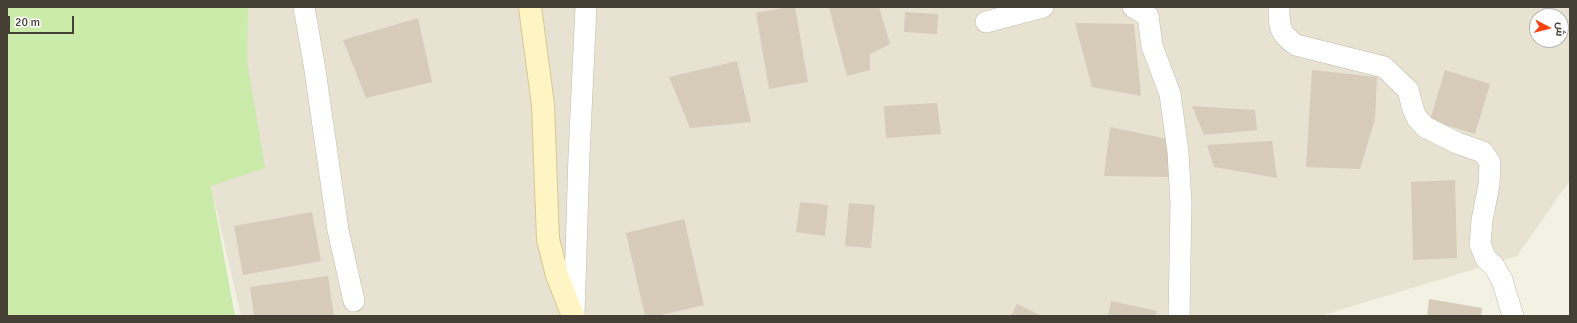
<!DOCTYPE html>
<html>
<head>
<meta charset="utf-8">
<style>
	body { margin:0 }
	#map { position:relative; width:1577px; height:323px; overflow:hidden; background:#f3f0e4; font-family:Signika,Cairo,sans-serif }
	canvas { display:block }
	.frame { position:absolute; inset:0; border:8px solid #464034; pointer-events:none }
	.north { position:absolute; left:1529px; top:8px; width:40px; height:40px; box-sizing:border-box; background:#fff; border:1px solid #b5b3ae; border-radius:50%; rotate:97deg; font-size:11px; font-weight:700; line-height:16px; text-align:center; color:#464034 }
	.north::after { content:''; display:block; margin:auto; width:14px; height:18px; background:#ff4010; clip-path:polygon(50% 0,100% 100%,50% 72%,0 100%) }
	.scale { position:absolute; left:8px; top:16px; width:66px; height:18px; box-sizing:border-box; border:2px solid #464034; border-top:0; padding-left:5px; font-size:12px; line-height:14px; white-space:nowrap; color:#464034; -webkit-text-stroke:3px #fff; paint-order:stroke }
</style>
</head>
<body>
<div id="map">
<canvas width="1577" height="323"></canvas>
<div class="frame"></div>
<div class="north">ش</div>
<div class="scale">20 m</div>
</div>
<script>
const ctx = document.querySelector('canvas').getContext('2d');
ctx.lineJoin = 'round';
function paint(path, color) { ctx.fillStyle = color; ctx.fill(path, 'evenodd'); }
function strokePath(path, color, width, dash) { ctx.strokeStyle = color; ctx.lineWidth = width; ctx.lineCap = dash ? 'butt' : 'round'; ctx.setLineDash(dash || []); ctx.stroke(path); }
paint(new Path2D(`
	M190,7h1380v173l-53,76 -197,60h-1079l-30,-130zM1537,16h24v24h-24z`), '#e8e2d2');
paint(new Path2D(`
	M7,7h241l-1,54 18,107 -54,18 24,130h-228z`), '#caebaa');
paint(new Path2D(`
	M788,7h7l13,75 -39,7 -13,-76z
	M829,7h50l11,37 -20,10v16l-23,6z
	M905,12l33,2 -1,20 -33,-2z
	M418,18l14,64 -66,16 -23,-58z
	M1075,23l59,1 7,72 -49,-9z
	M737,61l14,61 -61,6 -21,-51z
	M1312,70l65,7 -2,42 -15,50 -54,-2z
	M1445,70l45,14 -15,50 -45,-14z
	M937,103l4,31 -55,4 -2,-32z
	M1192,106l63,4 2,20 -53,5z
	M1110,127l58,12 4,38 -68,-1z
	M1272,141l5,37 -63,-11 -7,-22z
	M1455,180l2,78 -44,2 -2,-78z
	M800,202l28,3 -3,31 -29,-4z
	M849,203l26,2 -4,43 -26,-2z
	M312,212l9,49 -78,14 -9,-49z
	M684,219l20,86 -47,11h-12l-19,-83z
	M328,276l6,40h-80l-4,-29z
	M1429,299l53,9 -1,8h-54z
	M1111,301l46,10 -1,5h-48z
	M1017,304l25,12h-31z`), '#d6ccb9');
const minor = new Path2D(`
	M304,7l11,63 23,160 16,71
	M1133,7l15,9 4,30 18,48 8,58 3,52 -2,112
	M1279,7c0,20 0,26 17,38l88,22 24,23 5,19 4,9 8,9 32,16 26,9 7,11 -1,22 -7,35 -2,24 6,15 8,7 8,14 11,36
	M986,22l57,-15
	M574,316l5,-161 7,-148`);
const secondary = new Path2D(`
	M530,7l13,98 5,134 9,36 16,41`);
strokePath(minor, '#c2bba9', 22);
strokePath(secondary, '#d6c891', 24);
strokePath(minor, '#fff', 21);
strokePath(secondary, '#fff4c3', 22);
</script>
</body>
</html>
